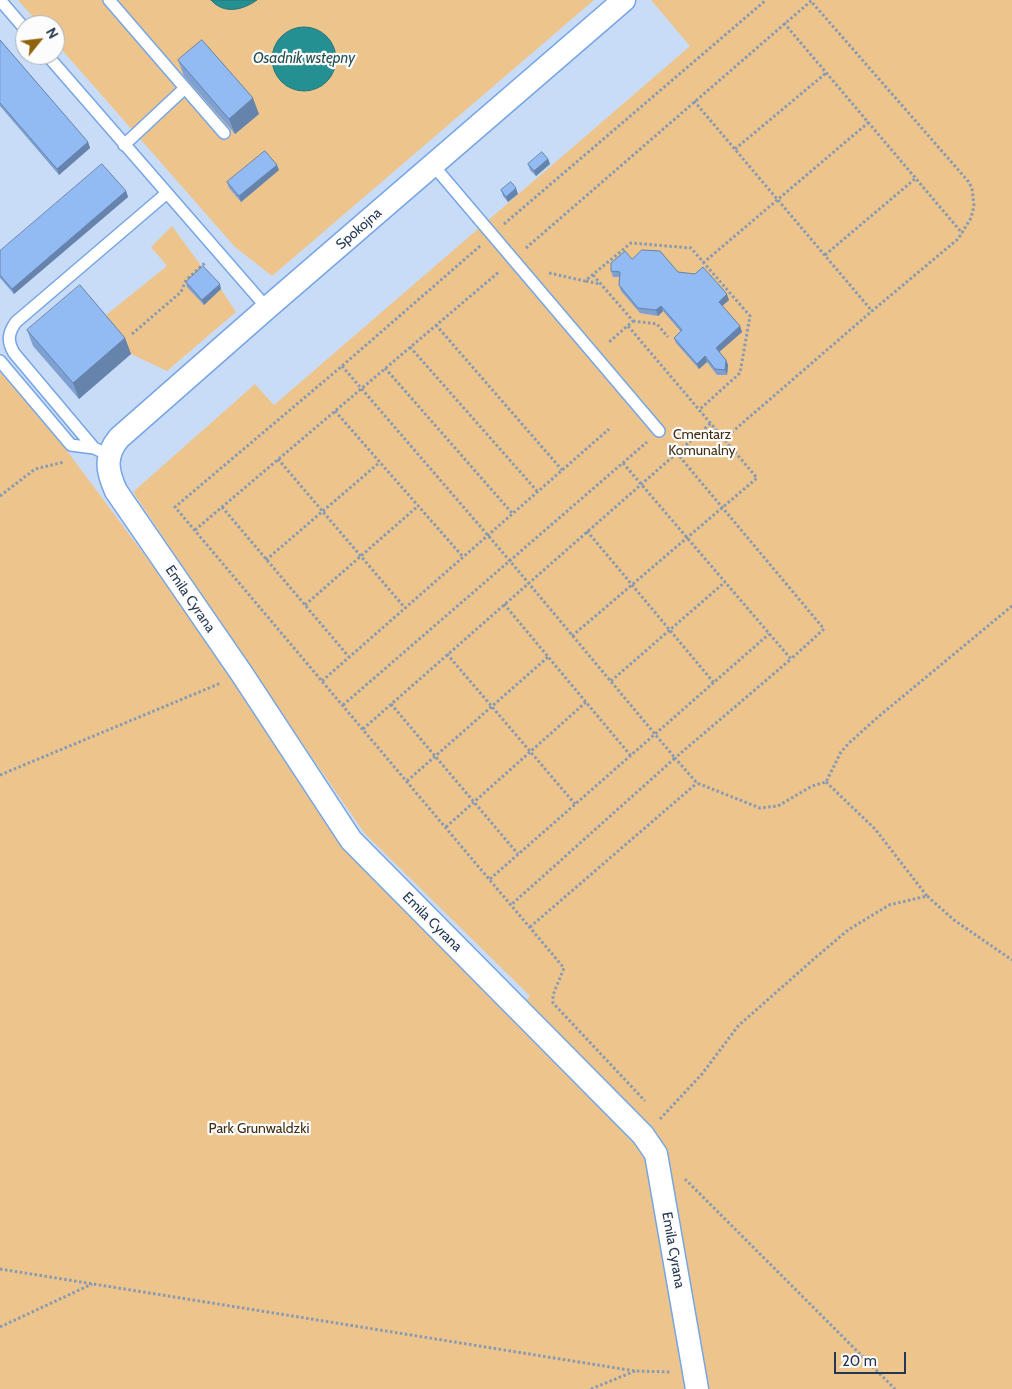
<!DOCTYPE html>
<html>
<head>
<meta charset="utf-8">
<style>
	body { margin:0 }
	#map { position:relative; width:1012px; height:1389px; overflow:hidden; background:#c9dcf7; font-family:Cabin,sans-serif }
	canvas { display:block }
	.north { position:absolute; left:15px; top:15px; width:50px; height:50px; box-sizing:border-box; background:#fcfcfc; border:1px solid #a6adb8; border-radius:50%; rotate:61deg; font-size:14px; font-weight:700; line-height:20px; text-align:center; color:#243751 }
	.north::after { content:''; display:block; margin:auto; width:18px; height:22px; background:#90630c; clip-path:polygon(50% 0,100% 100%,50% 72%,0 100%) }
	.scale { position:absolute; left:834px; top:1352px; width:72px; height:22px; box-sizing:border-box; border:2px solid #243751; border-top:0; padding-left:6px; font-size:15px; line-height:18px; white-space:nowrap; color:#243751; -webkit-text-stroke:4px #fcfcfc; paint-order:stroke }
</style>
</head>
<body>
<div id="map">
<canvas width="1012" height="1389"></canvas>
<div class="north">N</div>
<div class="scale">20 m</div>
</div>
<script>
const ctx = document.querySelector('canvas').getContext('2d');
ctx.lineJoin = 'round';
function paint(path, color) { ctx.fillStyle = color; ctx.fill(path, 'evenodd'); }
function strokePath(path, color, width, dash) { ctx.strokeStyle = color; ctx.lineWidth = width; ctx.lineCap = dash ? 'butt' : 'round'; ctx.setLineDash(dash || []); ctx.stroke(path); }
function drawText(font, color, halo, rows, align = 'center') {
  ctx.font = font + ' Cabin,sans-serif'; ctx.lineWidth = 4.5; ctx.setLineDash([]); ctx.textBaseline = 'middle'; ctx.strokeStyle = halo; ctx.fillStyle = color; for (const [text, x, y, turn = 0] of rows) {
    ctx.save(); ctx.translate(x, y); ctx.rotate((+turn || 0) * Math.PI / 180); ctx.textAlign = isNaN(turn) ? turn : align; if (halo) ctx.strokeText(text, 0, 0); ctx.fillText(text, 0, 0); ctx.restore();
  }
}
paint(new Path2D(`
	M18,0h576l-322,276 -37,-29 -180,-205v-17h-15z
	M651,0h361v1389h-1012v-1017l47,52 184,247 114,177 167,167 18,-19 -165,-162 -113,-163 -119,-179 122,-108 19,21 416,-359z
	M172,226l33,45 16,18 15,23 -69,59 -36,-17 -30,-35 66,-53 -16,-19z`), '#edc58c');
const water = new Path2D(`
	M211,0h46c-14,10 -33,15 -46,0z
	M272 59a32 32 0 1 1 64 0a32 32 0 1 1-64 0Z`);
paint(water, '#249092');
strokePath(water, '#24757e', 1);
const lane = new Path2D(`
	M0,0l25,29
	M109,0l76,88 -61,57
	M47,55l220,253
	M185,88l39,45
	M433,165l226,266
	M0,361l71,84 23,3
	M109,455l-15,-7 -80,-95c-7,-12 -6,-20 2,-31l151,-129`);
const street = new Path2D(`
	M624,0l-357,308 -148,130c-15,18 -12,33 -3,53l126,183 109,166 292,295 13,19 41,235`);
strokePath(lane, '#76a5e4', 14);
strokePath(street, '#76a5e4', 25);
strokePath(new Path2D(`
	M784,23l178,210
	M694,101l178,210
	M735,149l91,-76
	M504,224l262,-224
	M480,246l-138,120 -167,141 389,461 -11,27v8l92,98
	M526,248l285,-247
	M825,255l91,-77
	M703,263l166,-141
	M549,273l36,8 46,-38 60,5 59,68 -10,57 -41,37
	M593,275l40,46 -25,22
	M586,281l14,3
	M633,321l24,3 11,13
	M436,325l126,145
	M132,334l49,-42 5,-12 20,-18
	M410,347l127,144
	M342,366l168,195 165,197 -163,146
	M385,368l127,145
	M335,411l128,146
	M724,439l148,-128 86,-72 13,-21 3,-12 -2,-18 -4,-7 -158,-181
	M670,445l154,184 -33,30
	M278,459l127,149
	M623,463l168,196 -116,99 22,25 63,25 18,-2 34,-20 14,-4 15,-30 8,-9 29,-26 134,-111
	M0,496l35,-27 29,-7
	M222,507l127,150
	M195,530l305,-259
	M587,531l127,152
	M266,560l114,-98
	M504,604l127,152
	M305,605l113,-99
	M572,636l185,-158 -129,-152
	M447,654l128,150
	M322,681l287,-252
	M611,681l114,-99
	M391,704l127,150
	M343,705l304,-263
	M363,729l348,-306
	M0,775l221,-92
	M407,781l141,-124
	M826,782l49,47 52,67
	M446,827l140,-125
	M490,879l279,-245
	M530,927l167,-144
	M660,1119l42,-45 36,-48 77,-68 33,-28 41,-25 38,-9 27,24 58,40
	M685,1179l210,210
	M0,1269l635,102 36,1
	M0,1327l92,-43
	M591,1389l44,-18`), '#879ab4', 3, [2.5, 2.5]);
strokePath(lane, '#fff', 11);
strokePath(street, '#fff', 22);
paint(new Path2D(`
	M0,40l88,102 2,6 -31,27 -59,-69z
	M178,60l81,54 -24,20 -51,-58z
	M548,159l2,5 -14,12 -6,-6 -2,-6z
	M279,170l-38,32 -12,-14 -2,-6z
	M501,190l17,4 -10,8 -5,-6z
	M126,191l2,6 -114,97 -14,-16v-27z
	M632,259l46,13 51,28 -7,6 18,20 2,6 -23,20 7,8 2,5 -1,10h-10l-10,-13 -8,7 -23,-26 -2,-5 7,-6 -18,-21 -5,5 -18,-3 -19,-22 -2,-6 1,-8h-7l-2,-6z
	M186,282l35,7 -17,16 -17,-18z
	M27,330l98,8 6,16 -52,45 -46,-53z`), '#7ea1d2');
paint(new Path2D(`
	M253,98l6,16 -24,20 -6,-15z
	M88,142l2,6 -31,27 -2,-6z
	M548,159l2,5 -14,12 -2,-5z
	M277,165l2,5 -38,32 -2,-6z
	M516,188l2,6 -10,8 -2,-5z
	M126,191l2,6 -114,97 -2,-5z
	M220,284l1,5 -17,16 -2,-5z
	M727,294l2,6 -8,7 -2,-5z
	M661,306l2,5 -5,5 -2,-6z
	M740,326l2,6 -24,21 -2,-5z
	M125,338l6,16 -52,45 -6,-16z
	M705,356l2,6 -8,7 -2,-5z
	M726,360l2,5 -1,10 -2,-5z`), '#6683ab');
const building = new Path2D(`
	M0,40l88,102 -31,27 -57,-66z
	M202,40l51,58 -24,21 -51,-59z
	M265,151l12,14 -38,31 -12,-14z
	M542,152l6,7 -14,12 -6,-7z
	M102,164l24,27 -114,98 -12,-14v-24z
	M511,182l5,6 -10,9 -5,-7z
	M642,250l18,1 18,21 17,2 8,-7 24,27 -8,8 21,24 -24,22 10,12 -1,10 -10,-1 -10,-13 -8,8 -23,-26 8,-8 -21,-24 -5,4 -18,-2 -19,-23 1,-13 -9,-1v-8l14,-12 7,8z
	M203,266l17,18 -18,16 -16,-18z
	M80,285l45,53 -52,45 -46,-53z`);
paint(building, '#92bbf4');
strokePath(building, '#6683ab', 1);
drawText('14px', '#243751', '#fcfcfc', [
	["Spokojna",359,229,-41],
	["Emila Cyrana",190,599,56],
	["Emila Cyrana",432,922,45],
	["Emila Cyrana",673,1250,80]
]);
drawText('14px', '#423014', '#fcfcfc', [
	["Cmentarz",702,435],
	["Komunalny",702,451],
	["Park Grunwaldzki",259,1129]
]);
drawText('italic 15px', '#255152', '#fcfcfc', [
	["Osadnik wstępny",304,59]
]);
</script>
</body>
</html>
